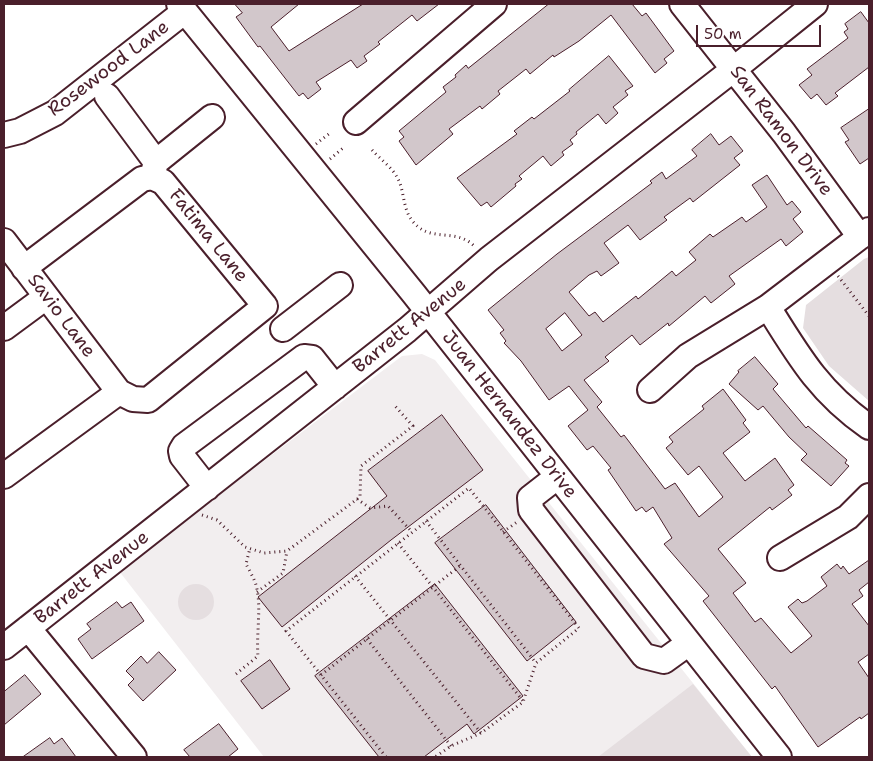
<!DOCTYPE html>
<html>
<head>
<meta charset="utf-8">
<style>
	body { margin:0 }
	#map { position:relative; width:873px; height:761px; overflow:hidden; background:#fff; font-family:"Shantell Sans",sans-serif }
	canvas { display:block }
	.frame { position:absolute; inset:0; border:5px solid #4a1f2b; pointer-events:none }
	.scale { position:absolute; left:696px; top:25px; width:125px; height:22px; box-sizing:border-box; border:2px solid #4a1f2b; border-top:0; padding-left:6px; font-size:15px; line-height:18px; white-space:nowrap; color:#4a1f2b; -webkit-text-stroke:4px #fff; paint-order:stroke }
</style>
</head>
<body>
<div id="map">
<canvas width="873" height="761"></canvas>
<div class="frame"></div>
<div class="scale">50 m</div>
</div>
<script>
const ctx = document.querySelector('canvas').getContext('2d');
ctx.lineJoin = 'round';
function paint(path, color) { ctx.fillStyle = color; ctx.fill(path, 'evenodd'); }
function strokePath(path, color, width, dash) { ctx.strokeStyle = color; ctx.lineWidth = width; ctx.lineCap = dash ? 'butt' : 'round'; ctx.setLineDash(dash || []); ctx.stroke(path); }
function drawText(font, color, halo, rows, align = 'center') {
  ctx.font = font + ' "Shantell Sans",sans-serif'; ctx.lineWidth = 4; ctx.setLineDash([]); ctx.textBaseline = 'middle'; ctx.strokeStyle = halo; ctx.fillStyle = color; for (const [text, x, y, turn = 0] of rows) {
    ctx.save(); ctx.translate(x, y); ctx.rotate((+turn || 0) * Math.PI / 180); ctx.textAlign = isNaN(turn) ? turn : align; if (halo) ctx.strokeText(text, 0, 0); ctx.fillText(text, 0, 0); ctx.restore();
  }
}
paint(new Path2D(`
	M422,354l13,6 317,397h-488l-145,-186 283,-215z`), '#f2eeef');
paint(new Path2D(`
	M869,257v144l-40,-35 -26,-38 3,-23 58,-46z
	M178 602a18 18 0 1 1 36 0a18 18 0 1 1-36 0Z
	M693,684l59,73h-154z`), '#e5dee0');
const building = new Path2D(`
	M235,4h64l-28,23 18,24 74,-47h76l-22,17 -5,-6 -34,27 2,2 -16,12 3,5 -10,7 -6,-8 -35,22 5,7 -13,10 -5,-6 -4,3 -39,-50 -2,1 -22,-30 6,-4z
	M549,4h83l10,12 4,-3 28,38 -10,8 3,4 -12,10 -44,-58 -32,26 -25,16 -1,-2 -23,19 -4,-5 -28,22 2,3 -18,15 -2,-3 -31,23 4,5 -37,31 -17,-24 5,-4 -5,-6 47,-39 -3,-5 13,-10 -1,-2 11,-10 2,3z
	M861,12l8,11v44l-34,26 3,3 -12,9 -9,-11 -6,5 -12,-14 13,-10 -5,-6 41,-31 -4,-6 4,-3 -3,-5z
	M609,56l24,30 -8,5 3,4 -15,12 5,6 -12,11 -8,-10 -22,18 1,2 -7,6 3,4 -11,8 2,3 -13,11 -8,-10 -24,20 3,3 -7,5 1,2 -25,21 -4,-5 -6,4 -24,-28 60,-44 -3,-3 18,-14 2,2 36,-28 -1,-1z
	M869,109v49l-9,6 -15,-22 4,-2 -8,-12z
	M711,134l8,11 12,-9 12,15 -9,7 6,7 -47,37 -3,-4 -26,19 3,3 -27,20 -12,-15 -24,18 15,20 -18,13 -4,-5 -8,4 -20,17 20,24 6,-4 8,10 33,-26 2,3 34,-28 4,5 20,-16 -7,-8 21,-18 3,3 29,-20 4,5 21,-15 -15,-22 15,-10 20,30 5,-4 9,11 -8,7 10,13 -17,14 -5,-7 -52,37 6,8 -24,19 -6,-7 -36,30 -1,-3 -28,22 -8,-10 -27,22 4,4 -25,19 18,22 -5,5 24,30 3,-2 41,54 10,-6 24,34 24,-20 -24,-31 -11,9 -22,-27 7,-6 -4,-5 35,-28 -2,-3 21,-17 23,31 -3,3 7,9 -27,21 22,28 30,-23 19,27 -6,5 4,5 -20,15 -2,-3 -52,42 28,34 -13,10 22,29 6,-4 30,35 21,-17 -24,-29 10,-8 4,4 5,-2 20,-15 -6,-9 16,-13 4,5 2,-3 6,8 20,-14v22l-10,8 4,6 -11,8 17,22v28l-11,8 11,16v35l-8,6 -1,-2 -42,30 -43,-61 -3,3 -69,-88 6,-5 -45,-52 8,-6 -19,-31 -7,5 -4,-5 -6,4 -28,-41 3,-2 -18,-22 -6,4 -19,-24 20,-16 -19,-24 -20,14 -28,-39 -17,-18 2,-2 -6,-8 4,-3 -16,-20 69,-56 95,-71 -2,-2 12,-9 4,7 31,-23 -5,-6zM565,313l17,22 -20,16 -16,-22z
	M755,357l23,27 -5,5 33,39 2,-2 39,34 -2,3 4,3 -18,20 -30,-26 6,-6 -18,-17 -26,-31 -5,4 -29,-26 10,-12 -1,-1z
	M442,415l41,55 -92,70 -109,87 -24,-30 129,-101 -19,-25z
	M486,505l90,117 -49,39 -92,-118z
	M435,584l88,112 -49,38 -7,-10 -43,33h-45l-64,-81z
	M117,602l5,6 9,-6 13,19 -52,38 -14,-20 13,-10 -4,-5z
	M159,652l17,18 -33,31 -15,-16 6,-6 -8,-8 15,-15 6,7z
	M270,660l20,29 -28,20 -21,-28z
	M25,675l16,19 -37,31v-33z
	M219,724l19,25 -10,8h-38l-6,-7z
	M50,738l4,6 8,-6 14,19h-53z`);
paint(building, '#d2c7cb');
strokePath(building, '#4a1f2b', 1);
const minor = new Path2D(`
	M179,4l235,290 365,463
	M682,4l102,129 76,104
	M107,96l49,66 -4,15
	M356,122l138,-118
	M4,135l16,-4 35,-18 130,-102
	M156,162l56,-45
	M4,241l115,151 14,7 15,1 117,-94 -102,-124 -11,-5 -10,2 -118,89
	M768,307c31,50 52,86 101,120
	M4,328l42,-31
	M283,329l57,-44
	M650,390l38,-34 80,-49 101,-77
	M4,476l115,-84
	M557,477l-27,21 1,12 113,146 20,5 25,-18
	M207,488l-25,-32 -1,-5 3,-5 120,-89 8,1 23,29
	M780,558l68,-41 21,-21
	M28,628l106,129
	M4,647l403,-317 82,-71 245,-190 81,-65`);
strokePath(minor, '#4a1f2b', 28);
strokePath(new Path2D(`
	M316,144l14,-11
	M372,150c8,9 21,18 26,29 6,11 5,29 13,40 18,26 45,7 64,28
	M330,159l13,-11
	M838,276l31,40
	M357,499l13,9 18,-2 24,26
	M202,515l15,5 28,27 19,6 23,-2 73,-54 1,-31 52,-40 -18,-20
	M426,521l110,142
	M503,532l14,-10
	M398,543l125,158
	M355,576l126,157
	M257,592l26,-19 4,-22
	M367,639l84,107
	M236,674l22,-18c-2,-23 4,-49 -2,-71 -2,-7 -7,-15 -10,-21l4,-16
	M321,675l140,-110
	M386,757l-100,-126 183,-143 110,140 -43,35 -13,39 -42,31 -30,13 -16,11`), '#4a1f2b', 3, [1, 4]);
strokePath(minor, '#fff', 24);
drawText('19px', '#4a1f2b', '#fff', [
	["Rosewood Lane",109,69,-37],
	["San Ramon Drive",781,131,53],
	["Fatima Lane",208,236,51],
	["Savio Lane",61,316,53],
	["Barrett Avenue",410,326,-39],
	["Juan Hernandez Drive",509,415,52],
	["Barrett Avenue",92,578,-38]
]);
</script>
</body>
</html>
